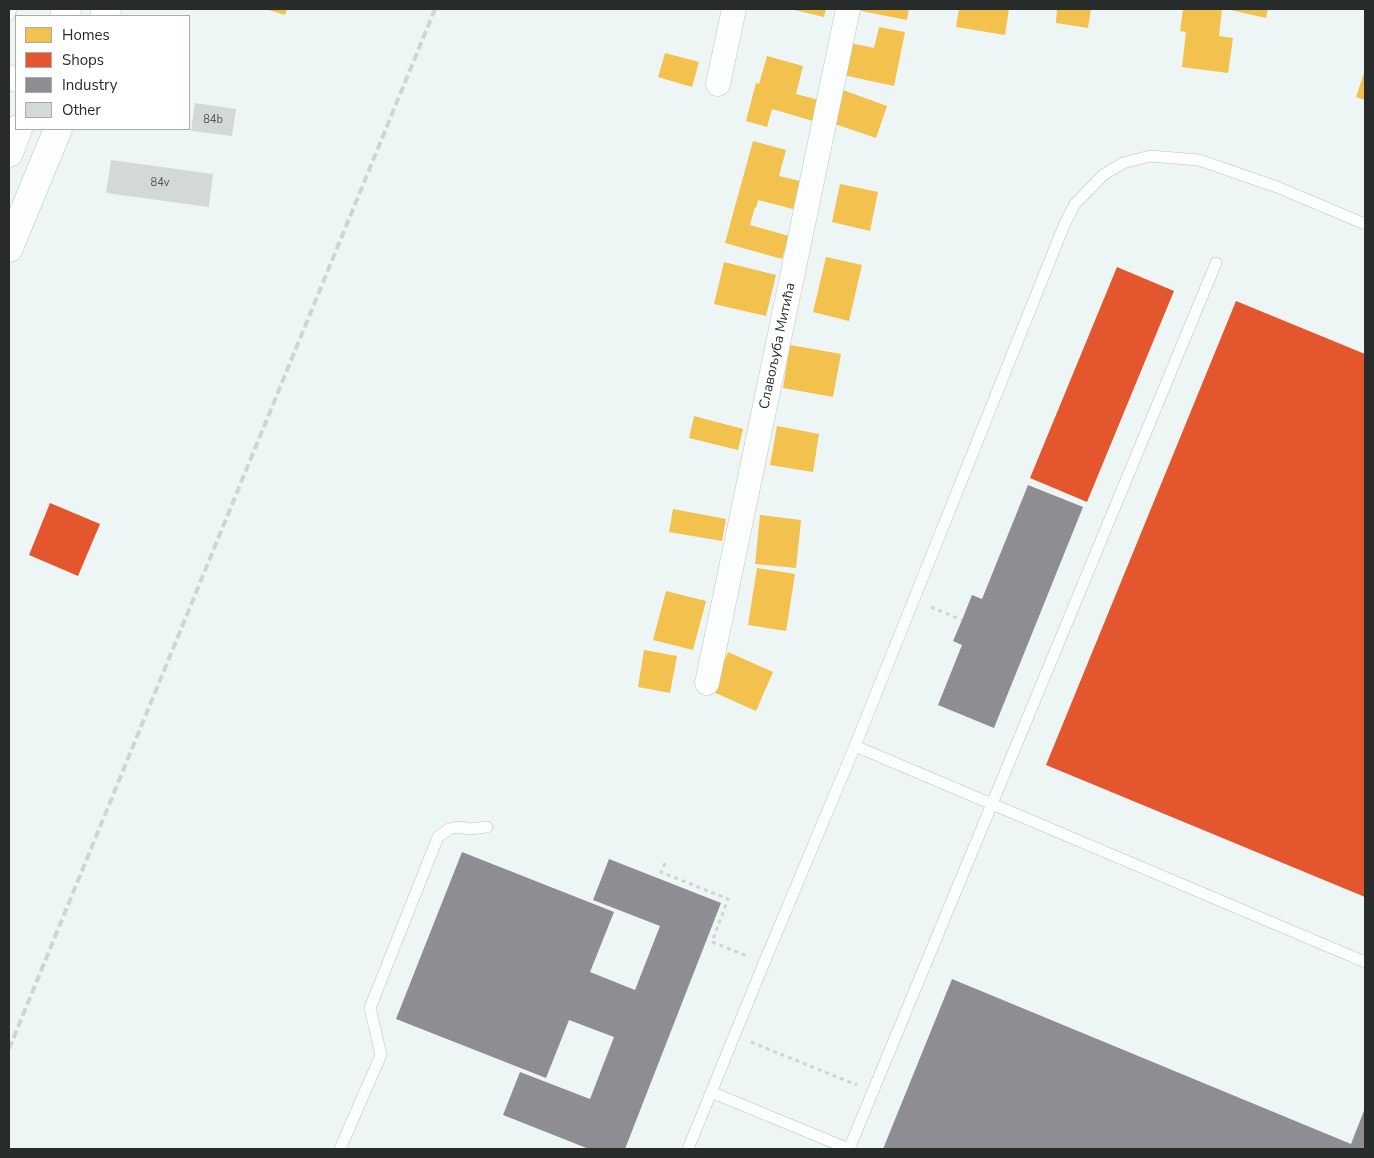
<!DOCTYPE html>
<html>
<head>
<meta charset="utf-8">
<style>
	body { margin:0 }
	#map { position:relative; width:1374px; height:1158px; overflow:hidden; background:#eef6f5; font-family:"Nunito Sans",sans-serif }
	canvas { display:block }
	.frame { position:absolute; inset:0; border:10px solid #272c2b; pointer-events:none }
	.legend { position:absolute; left:15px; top:15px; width:175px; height:115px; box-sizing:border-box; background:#fff; border:1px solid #a9abaa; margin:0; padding:6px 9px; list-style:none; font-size:15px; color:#272c2b }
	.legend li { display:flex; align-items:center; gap:10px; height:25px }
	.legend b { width:25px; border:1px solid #a9abaa }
</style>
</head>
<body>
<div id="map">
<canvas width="1374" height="1158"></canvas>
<div class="frame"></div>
<ul class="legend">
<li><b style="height:14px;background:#f2c14e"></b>Homes</li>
<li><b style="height:14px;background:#e4572e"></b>Shops</li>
<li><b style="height:14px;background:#8d8d92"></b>Industry</li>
<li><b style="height:14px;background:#d3d9d8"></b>Other</li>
</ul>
</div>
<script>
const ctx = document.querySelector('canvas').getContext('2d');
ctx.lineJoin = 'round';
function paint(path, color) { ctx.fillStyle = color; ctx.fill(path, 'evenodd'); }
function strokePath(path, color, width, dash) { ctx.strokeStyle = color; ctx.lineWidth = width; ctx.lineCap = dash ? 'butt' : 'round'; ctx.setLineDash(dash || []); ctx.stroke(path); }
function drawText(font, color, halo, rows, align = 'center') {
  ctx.font = font + ' "Nunito Sans",sans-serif'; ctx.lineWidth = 5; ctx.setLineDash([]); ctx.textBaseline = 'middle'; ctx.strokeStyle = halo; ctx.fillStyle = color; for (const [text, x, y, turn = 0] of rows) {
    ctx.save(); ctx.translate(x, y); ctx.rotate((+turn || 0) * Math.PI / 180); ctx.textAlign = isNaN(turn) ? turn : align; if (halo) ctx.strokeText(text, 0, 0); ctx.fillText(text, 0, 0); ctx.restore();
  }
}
paint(new Path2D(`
	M265,9h22l-2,6z
	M790,9h36l-2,8z
	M861,9h48l-2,11 -46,-9z
	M959,9h50l-4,26 -49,-8z
	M1057,9h34l-3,19 -32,-5z
	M1183,9h39l-3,27 14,2 -5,35 -46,-6 4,-35 -6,-1z
	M1226,9h42l-2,9z
	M879,27l26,5 -11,54 -51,-11 7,-32 24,5z
	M665,53l34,9 -7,25 -34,-10z
	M767,56l36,10 -7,28 23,6 -6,21 -41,-12 -5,18 -21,-6 10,-38 3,1z
	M1365,70v30l-9,-3z
	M840,89l47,17 -11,32 -47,-16z
	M753,141l33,9 -7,26 21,5 -7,28 -35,-9 -2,8 -1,-1 -5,18 39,11 -7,23 -57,-16z
	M840,184l38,8 -8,39 -38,-9z
	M826,257l36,8 -13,56 -36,-9z
	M724,262l52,13 -10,41 -52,-12z
	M790,345l51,9 -8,43 -50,-9z
	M694,416l49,13 -5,21 -49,-12z
	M777,426l42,8 -6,38 -43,-7z
	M673,509l53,10 -4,22 -53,-9z
	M760,515l41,5 -5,48 -41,-4z
	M757,568l38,6 -9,57 -38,-6z
	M666,591l40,10 -13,49 -40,-10z
	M644,650l33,6 -7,37 -32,-6z
	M728,652l45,20 -17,39 -45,-20z`), '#f2c14e');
paint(new Path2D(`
	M1117,267l57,24 -87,211 -57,-24z
	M1236,301l129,53v543l-319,-132z
	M50,503l50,21 -22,52 -49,-21z`), '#e4572e');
paint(new Path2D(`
	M1028,485l55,22 -89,221 -56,-23 24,-60 -9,-4 9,-21 10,-25 10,4z
	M462,852l152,60 -24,60 45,18 25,-64 -67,-26 16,-41 112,44 -96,246h-36l-86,-34 17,-43 70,27 24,-62 -45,-17 -23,58 -150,-59z
	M952,979l399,165 14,-36v41h-482z`), '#8d8d92');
paint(new Path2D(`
	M195,103l41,6 -4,27 -41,-5z
	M111,160l102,14 -4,33 -103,-14z`), '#d3d9d8');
const service = new Path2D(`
	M9,15l2,-6
	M855,746l510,216
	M711,1092l138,57
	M340,1149l41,-94 -11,-47 68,-171 11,-8 9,-2 12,2 17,-2
	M688,1149l76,-186 91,-217 210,-523 10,-19 28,-29 20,-12 27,-7 49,4 78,27 88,37
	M849,1149l367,-886`);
const minor = new Path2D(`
	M9,77l7,3
	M718,84l16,-75
	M707,683l141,-674`);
const secondary = new Path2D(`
	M64,16l3,-7
	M104,16l3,-7
	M9,153l9,-24
	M9,248l49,-119`);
strokePath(service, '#bcc2c1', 12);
strokePath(minor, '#bcc2c1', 25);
strokePath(secondary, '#bcc2c1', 29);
strokePath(new Path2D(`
	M931,607l31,13
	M665,863l-4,9 67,27 -16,43 35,14
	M751,1042l106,43`), '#d2d4d4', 3, [4, 4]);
strokePath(service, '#fcfefe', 11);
strokePath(minor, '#fcfefe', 24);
strokePath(secondary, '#fcfefe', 28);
strokePath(new Path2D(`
	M9,1049l426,-1040`), '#d2d4d4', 4, [8, 4]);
drawText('11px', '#525756', null, [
	["84b",213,120],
	["84v",160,183]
]);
drawText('14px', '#272c2b', '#fff', [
	["Славољуба Митића",778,346,-78]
]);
</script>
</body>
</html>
